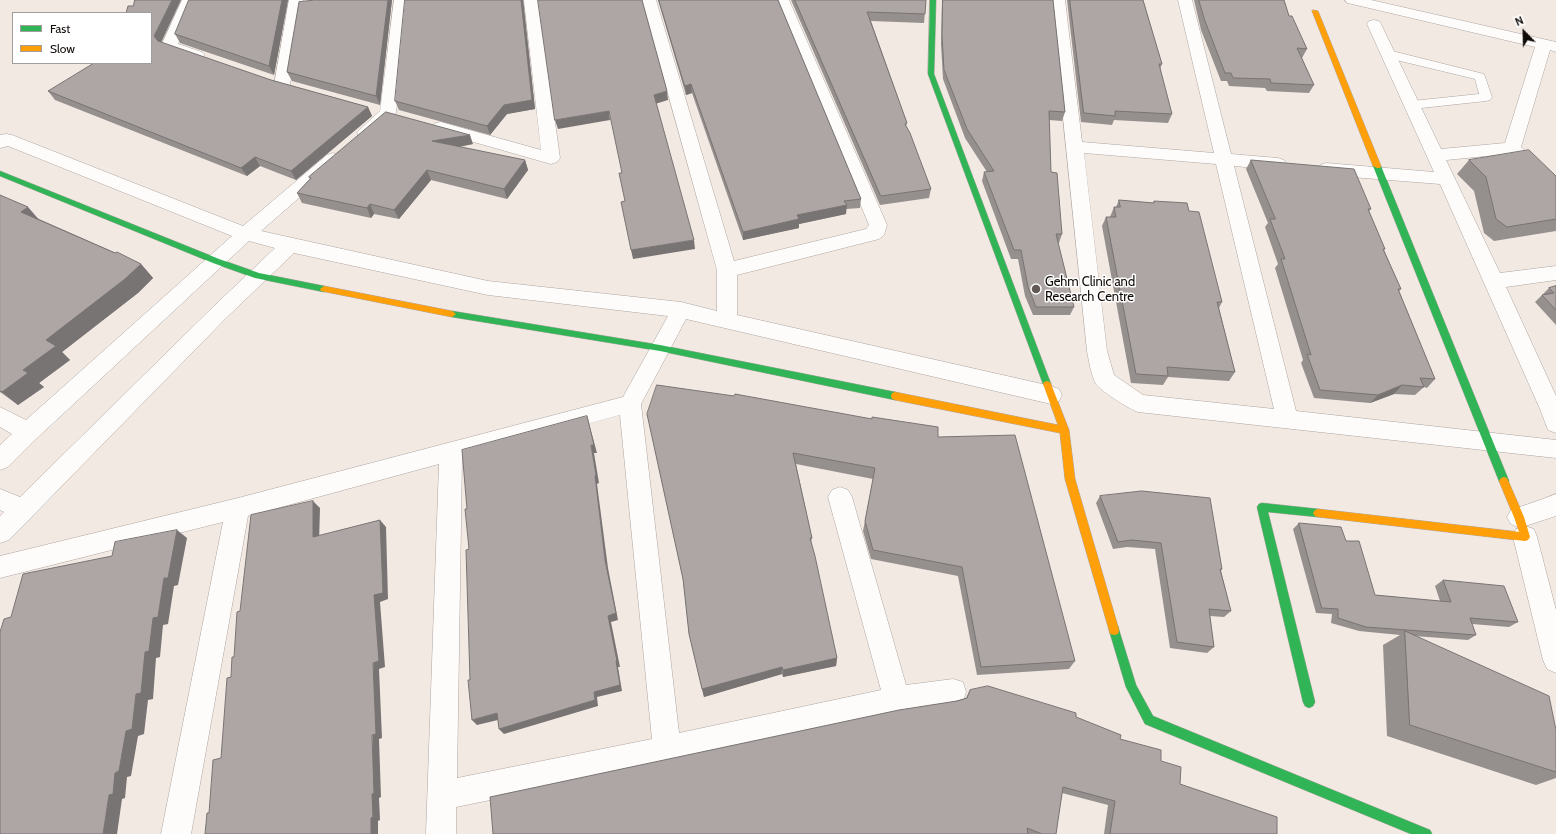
<!DOCTYPE html>
<html>
<head>
<meta charset="utf-8">
<style>
	body { margin:0 }
	#map { position:relative; width:1556px; height:834px; overflow:hidden; background:#f3e9e3; font-family:Cabin,sans-serif }
	canvas { display:block }
	.legend { position:absolute; left:12px; top:12px; width:140px; height:52px; box-sizing:border-box; background:#fff; border:1px solid #a09d9c; margin:0; padding:5px 7px; list-style:none; font-size:12px; color:#110b08 }
	.legend li { display:flex; align-items:center; gap:8px; height:20px }
	.legend b { width:20px; border:1px solid #a09d9c }
	.north { position:absolute; left:1504px; top:12px; width:40px; height:40px; -webkit-text-stroke:3px #fff; paint-order:stroke; rotate:337deg; font-size:11px; font-weight:700; line-height:16px; text-align:center; color:#110b08 }
	.north::after { content:''; display:block; margin:auto; width:14px; height:18px; background:#110b08; clip-path:polygon(50% 0,100% 100%,50% 72%,0 100%) }
</style>
</head>
<body>
<div id="map">
<canvas width="1556" height="834"></canvas>
<ul class="legend">
<li><b style="height:5px;background:#30b455"></b>Fast</li>
<li><b style="height:5px;background:#ff9f0a"></b>Slow</li>
</ul>
<div class="north">N</div>
</div>
<script>
const ctx = document.querySelector('canvas').getContext('2d');
ctx.lineJoin = 'round';
function strokePath(path, color, width, dash) { ctx.strokeStyle = color; ctx.lineWidth = width; ctx.lineCap = dash ? 'butt' : 'round'; ctx.setLineDash(dash || []); ctx.stroke(path); }
function paint(path, color) { ctx.fillStyle = color; ctx.fill(path, 'evenodd'); }
function drawText(font, color, halo, rows, align = 'center') {
  ctx.font = font + ' Cabin,sans-serif'; ctx.lineWidth = 3; ctx.setLineDash([]); ctx.textBaseline = 'middle'; ctx.strokeStyle = halo; ctx.fillStyle = color; for (const [text, x, y, turn = 0] of rows) {
    ctx.save(); ctx.translate(x, y); ctx.rotate((+turn || 0) * Math.PI / 180); ctx.textAlign = isNaN(turn) ? turn : align; if (halo) ctx.strokeText(text, 0, 0); ctx.fillText(text, 0, 0); ctx.restore();
  }
}
const lane = new Path2D(`
	M1388,50l96,24 8,23 -2,3 -4,1 -74,8 -4,-1 -2,-3 2,-3 4,-1 67,-7 -4,-15 -91,-22 -2,-3 2,-3z`);
const street = new Path2D(`
	M182,0h14l-18,44 24,8 3,3 -3,3c-12,3 -27,-5 -38,-9l-3,-3z
	M289,0h14l-13,85 -2,3 -6,2 -6,-2 -2,-3z
	M394,0h14l-12,113 -25,23 -6,1 -6,-1 -2,-4 23,-21z
	M524,0h14l22,158 -3,4 -6,2 -116,-33 -2,-4 2,-4 6,-1 100,28z
	M642,0h14l78,261 132,-32 3,-4 -94,-225h14l98,225 -3,10 -5,4 -142,36v40l314,71 8,3 3,6 -3,6 -8,3 -365,-85 -45,85 38,329 202,-43 -53,-193 4,-7 8,-3 8,3 4,7 54,188 47,-6 10,3 3,10 -3,10 -10,3 -56,9 -230,50 -211,43v27h-30l13,-370 -191,52 -57,318h-30l62,-312 -223,56v-22l238,-58 385,-101 45,-81 -180,-21 -194,-42 -69,66 -216,221 -9,3v-27l4,-4 -4,-2v-21l20,8 191,-188 64,-61 -26,-7 -213,198 -28,28 -8,3v-25l12,-11 -12,-7v-20l26,13 206,-184 -224,-90 -8,2v-13l6,-1 6,1 231,91 84,-71 6,-2 6,2 3,4 -3,4 -78,68 227,50 193,21 36,9v-41zM620,415l32,324 -195,39 5,-320z
	M1051,0h14l17,142 132,11 -36,-153h14l39,154 47,4 6,2 3,4 -3,4 -6,2 -44,-4 62,245 260,29v18l-418,-46c-9,-3 -37,-21 -42,-28 -5,-9 -7,-23 -9,-33zM1084,153l132,11 58,245 -131,-14 -29,-20 -7,-24z
	M1345,0h26l185,42v10l-6,-2 -29,97 35,34v16l-6,-2 -42,-41 -62,6 54,113 56,-7v14l-50,7 50,109v37l-8,-3 -8,-21 -100,-225 -114,-9 -6,-2 -3,-4 3,-4 6,-2 108,9 -67,-148 2,-3 5,-1 5,1 2,3 60,125 64,-6 30,-96 -183,-43 -5,-1z
	M1556,494v22l-37,12 -8,-4 -4,-7 4,-7 32,-11z
	M1525,526l9,3 3,8 19,73v63l-9,-4 -4,-9 -30,-123 3,-8z`);
const fast = new Path2D(`
	M930,0h6l-2,74 117,310 -1,2h-6l-1,-2 -115,-310z
	M1374,164h3l4,2 128,315 -2,3 -3,1 -3,-1 -2,-3 -126,-315z
	M0,171l219,88 40,14 65,13 4,3 -4,3 -69,-14 -42,-15 -213,-87z
	M452,311l208,34 235,47 3,1 1,3 -1,3 -3,1 -235,-49 -208,-34 -4,-3z
	M1262,503l56,6 3,1 2,3 -2,3 -3,1 -50,-5 47,190 -2,4 -4,2 -4,-2 -2,-4 -46,-195 2,-3z
	M1114,625l4,1 1,4 17,55 17,31 277,114 2,4h-21l-266,-110 -19,-37 -17,-57 1,-4z`);
const slow = new Path2D(`
	M1313,10l5,1 63,155 -1,2h-3l-4,-2 -61,-155z
	M324,286l128,25 4,3 -4,3 -131,-26 -1,-2z
	M1047,381l3,1 1,2 18,46 6,49 44,151 -1,4 -4,1 -4,-1 -1,-4 -44,-151 -5,-46 -165,-33 -3,-1 -1,-3 1,-3 3,-1 163,33 -15,-41 1,-2z
	M1504,477l3,1 17,39 6,20 -2,3 -3,1 -207,-24 -3,-1 -2,-3 2,-3 3,-1 201,23 -5,-15 -15,-36 2,-3z`);
strokePath(lane, '#ada5a0', 1);
strokePath(street, '#ada5a0', 1);
strokePath(fast, '#ada5a0', 1);
strokePath(slow, '#ada5a0', 1);
paint(lane, '#fdfcfb');
paint(street, '#fdfcfb');
paint(fast, '#30b455');
paint(slow, '#ff9f0a');
paint(new Path2D(`
	M189,0h99l-14,75 -94,-32 -5,-9z
	M316,0h76l-12,105 -88,-24 -5,-9z
	M523,0l12,109 -28,5 -17,21 -91,-25 -4,-9z
	M658,0h120l83,199 -1,9 -14,1v5l-47,10v4l-56,12 -51,-147 -6,2z
	M791,0h135l-2,23 -53,-2 36,102 -1,3 25,63 -2,9 -49,7z
	M942,0h111l12,112 -3,9 -13,-1 2,52 11,62 -3,9h-1l16,64 -4,8h-37l-8,-19 -7,-37h-7l-29,-78 2,-9h3l-22,-34 -22,-59 -2,-35z
	M1067,0h76l19,64 -2,5 12,45 -4,9 -54,-3 -2,5 -31,-3z
	M1194,0h90l5,16 18,33 -5,9 12,27 -5,8 -42,-2 -2,-3 -36,-2 -2,-5h-6l-20,-51z
	M133,6l28,37 110,37 97,27 4,9 -76,64 -36,-14 -13,10 -192,-76 -7,-9 103,-28z
	M386,112l87,32 -14,3 66,13 3,10 -21,29 -76,-19 -32,39 -25,-5 -3,4 -69,-15 -5,-10 13,-14 -1,-2z
	M1251,160l120,49 -2,2 16,38 -1,1 17,39 -2,2 36,88 -8,9 -3,-1 -9,8 -21,-1 -24,9 -56,-5 -13,-35 2,-3 -28,-92 3,-4 -13,-37 3,-4 -22,-54z
	M1469,160l87,16v55l-62,10 -10,-8 -10,-42 -17,-17z
	M0,195l39,24 102,45 12,14 -15,15 -76,59 8,8 -31,23 5,4 -26,18 -18,-13z
	M1119,200l34,3 1,-2 35,10 33,91 -3,6 16,64 -6,9 -61,-4 -5,8 -32,-2 -29,-157 4,-9h4l4,-10h2z
	M1556,286v39l-21,-23 14,-14z
	M647,414l291,23 137,224 -6,8 -92,6 -19,-99 -87,-17 -8,-28 10,-52 -77,-15 16,74 -1,4 26,116 -1,8 -53,11 -1,-3 -78,23 -15,-63 -6,-55z
	M1100,496l122,73 -1,2 10,40 -7,6 -14,-1 4,31 -7,6 -37,-5 -15,-99 -28,-2 -14,2 -17,-46z
	M1299,523l47,18 29,54 65,6 -5,-15 8,-6 75,42 -9,5 -37,-3 4,11 -8,5 -54,-4 142,94v48l-20,7 -149,-49 -4,-91 17,-10 -41,-4 -28,-8 1,-9 -16,-1 -23,-84z
	M970,690l106,27 44,22 41,22 19,23 97,50h-173l4,-29 -46,-12 -6,41h-563l473,-136z`), '#958f8e');
paint(new Path2D(`
	M172,0h9l-21,45 -6,-9z
	M282,0h6l-14,75 -5,-9z
	M388,0h4l-12,105 -4,-9z
	M521,0h2l12,109 -28,5 -17,21 -3,-9z
	M691,84l1,9 -6,2 -1,-9z
	M667,91l1,9 -13,4 -1,-9z
	M368,107l4,9 -76,64 -5,-9z
	M609,111l1,9 -52,9 -3,-9z
	M470,135l3,9 -37,7 -4,-10z
	M255,157l5,9 -13,10 -6,-8z
	M525,160l3,10 -21,29 -3,-10z
	M427,170l4,10 -32,39 -5,-9z
	M370,204l4,10 -3,4 -4,-10z
	M847,205l-1,9 -47,10v4l-56,12v-8l54,-17z
	M28,207l13,15 -20,-10z
	M694,240l1,9 -62,10 -2,-9z
	M141,264l12,14 -15,15 -76,59 8,8 -31,23 5,4 -26,18 -16,-13 21,-22 23,-30z
	M1402,385l-8,9 -24,9 8,-8z
	M587,416l10,37h-3l5,30 -2,1 11,84 10,52 -7,2 9,45h-2l4,24 -25,6 1,9 -94,28 -5,-5 95,-37 14,-76 -3,-56 -14,-115z
	M313,501l7,7 -1,35 -6,-6z
	M380,520l6,7 2,72 -8,3 5,65 -6,2 3,69 -3,1 2,58 -2,1 1,22 -2,1v13h-7v-16l1,-24 2,-199z
	M177,530l10,8 -9,47 -4,1 -6,38 -5,1 -3,32 -4,1 -3,41 -5,1 -4,34 -6,2 -7,40 -4,1 -2,21 -3,1 -5,35h-14l6,-39 36,-143 8,-34z
	M837,658l-1,8 -53,11v-7z
	M782,667v7l-78,23 -2,-8z
	M497,713l5,6 -25,6 -5,-5z`), '#797474');
const building = new Path2D(`
	M135,0h37l-18,36 4,5 113,39 97,27 -77,64 -36,-14 -14,11 -193,-77 46,-28h57v-50h-25l2,-7h5z
	M189,0h93l-13,66 -94,-32z
	M316,0h72l-12,96 -89,-24 12,-70z
	M405,0h116l11,100 -28,5 -17,21 -92,-25z
	M538,0h104l25,91 -13,4 40,145 -63,10 -10,-48 4,-1 -6,-28h3l-13,-62 -54,9z
	M659,0h119l83,199 -17,2 3,4 -50,10 2,4 -56,13 -52,-148 -6,2z
	M795,0h131l-1,14 -58,-2 40,111 -2,1 5,9 21,56 -50,7z
	M943,0h110l12,112 -16,-1 2,61 6,1 5,61h-6l18,73h-38l-8,-20 -7,-37h-7l-30,-78 10,-1 -27,-42 -23,-59 -2,-34z
	M1070,0h73l19,64h-3l13,50 -57,-3v5l-31,-3z
	M1199,0h85l5,16h3l15,33 -10,-1 17,37 -43,-2 -1,-4 -37,-1 -2,-5h-6l-20,-52z
	M386,112l84,23 -38,6 93,19 -21,29 -77,-19 -33,40 -24,-6 -3,4 -70,-15 14,-15 -2,-1z
	M1529,150l27,26v43l-49,8 -11,-8 -10,-42 -17,-17z
	M1251,160l103,9 17,40h-3l17,40h-2l18,40h-3l37,90 -15,-1 4,9 -22,-2 -24,10 -58,-5 -13,-36 4,1 -30,-96h4l-15,-40h5z
	M0,195l28,12 -7,5 94,41 2,-1 24,12 -16,15 -79,61 10,6 -33,24 5,3 -26,19 -2,-1z
	M1119,200l35,3v-2l33,2 2,8 10,1 23,90h-5l18,70 -68,-5 1,9 -32,-2 -30,-157h10l-2,-10h6z
	M1556,286v24l-14,-15 12,-2 -5,-5z
	M657,385l77,11 1,-2 137,25v-2l66,10v10l77,-2 60,226 -94,6 -19,-100 -89,-17 -8,-29 10,-53 -82,-15 19,85h-2l5,18 22,102 -54,12 -1,-3 -80,22 -13,-55 -6,-55 -36,-165z
	M587,416l7,29h-3l5,30 -1,1 10,84 11,53 -8,3 9,45h-1l4,24 -26,7 1,8 -96,29 -2,-16 -25,7 -4,-40h2l-4,-130 3,-1 -4,-40h2l-5,-59z
	M1142,491l68,7 12,71h-2l11,42 -22,-2 5,38 -37,-5 -16,-99 -29,-3 -14,2 -18,-46z
	M313,501v36l67,-17 3,73 -9,2 5,66 -6,2 3,71 -4,1 2,58 -2,1 1,23 -2,1v16h-166l2,-21h2l4,-53 8,-2 6,-80 4,-1 1,-20h2l3,-45 3,-1 11,-96z
	M1299,523l42,4 5,14h13l16,54 76,7 -8,-22 61,6 14,36 -48,-4 6,17 -110,-8 -28,-9v-9l-16,-1z
	M177,530l-9,48h-4l-6,39 -5,1 -4,33 -4,1 -4,41 -5,1 -4,35 -6,2 -7,40 -4,2 -2,21 -4,1 -6,39h-103v-202l4,-13 7,-2 12,-43 89,-18 3,-14z
	M1405,631l144,65 7,34v42l-146,-47z
	M988,686l88,27v4l45,18 -1,4 41,11v11l20,6 -1,17 97,33v17h-167l5,-33 -52,-14 -7,47h-14l-15,-6 1,6h-535l-3,-37 409,-87 58,-9 10,-3 3,-8z`);
paint(building, '#ada6a5');
strokePath(building, '#797474', 1);
for (const [x, y, r, color] of [
	[1036,289,5,"#605955"]
]) { const dot = new Path2D(); dot.arc(x, y, r, 0, 2 * Math.PI); ctx.fillStyle = color; ctx.fill(dot); strokePath(dot, '#fff', 1.5); }
drawText('13px', '#110b08', '#fff', [
	["Gehm Clinic and",1045,282],
	["Research Centre",1045,297]
], 'left');
</script>
</body>
</html>
